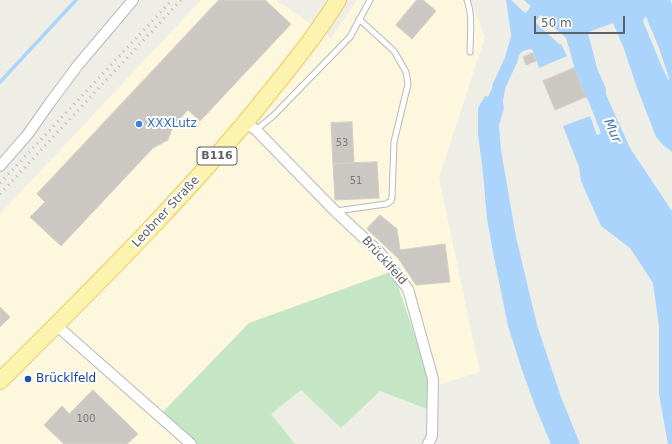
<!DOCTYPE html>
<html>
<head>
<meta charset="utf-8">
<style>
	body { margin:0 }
	#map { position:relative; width:672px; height:444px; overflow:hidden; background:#efeee6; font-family:"DejaVu Sans",sans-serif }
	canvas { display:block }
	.scale { position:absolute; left:534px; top:16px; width:91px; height:18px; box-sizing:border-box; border:2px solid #5e6166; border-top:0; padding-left:5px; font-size:12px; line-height:14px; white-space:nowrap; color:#5e6166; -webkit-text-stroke:3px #fff; paint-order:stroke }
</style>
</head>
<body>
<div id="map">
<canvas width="672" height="444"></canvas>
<div class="scale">50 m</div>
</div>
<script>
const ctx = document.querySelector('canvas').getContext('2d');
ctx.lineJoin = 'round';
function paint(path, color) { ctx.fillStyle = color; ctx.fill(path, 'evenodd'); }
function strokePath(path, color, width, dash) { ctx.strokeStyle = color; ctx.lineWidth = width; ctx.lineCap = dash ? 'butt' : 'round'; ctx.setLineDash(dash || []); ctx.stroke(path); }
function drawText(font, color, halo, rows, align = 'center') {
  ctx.font = font + ' "DejaVu Sans",sans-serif'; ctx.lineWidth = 4; ctx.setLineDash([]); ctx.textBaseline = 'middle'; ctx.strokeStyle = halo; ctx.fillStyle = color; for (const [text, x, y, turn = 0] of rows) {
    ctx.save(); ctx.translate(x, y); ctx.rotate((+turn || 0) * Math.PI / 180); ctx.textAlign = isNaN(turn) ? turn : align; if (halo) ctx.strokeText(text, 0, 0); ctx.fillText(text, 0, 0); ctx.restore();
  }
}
paint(new Path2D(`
	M201,0h75l55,38 26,-38h113l15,37 -46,141 41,194 -48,15 -39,-115 -204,172h-189v-230z`), '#fdf7de');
paint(new Path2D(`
	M393,271l39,116v24l-52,-20 -39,37 -40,-38 -30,24 24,30h-106l-29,-29 89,-92z`), '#c4e6c5');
paint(new Path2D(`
	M506,0h5l48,44h2l6,12 -28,12 -6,-17 -2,-2c-10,2 -11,3 -15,13l-9,-4 4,-9 1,-8z
	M524,0h146l2,4v148l-8,-6 -8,-9 -20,-52 -12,-36 -11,-26 -30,11 4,14 -16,6 -5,-16zM646,17l13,31 10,30 -1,2 -9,-20 -16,-39 1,-3z
	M592,60l16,39 22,49 42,63v233h-4l-9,-50v-67l-6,-44 -23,-35 -29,-22 -20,-45 -2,-14 -16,-41 27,-10 7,19 4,-2 -26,-66z
	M494,84l10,4 -2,5 2,2 -2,3 2,10 -5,18 2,24 15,87 21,88 24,72 19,47h-29l-16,-38 -14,-39 -13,-41 -15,-74 -6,-33 -4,-46 -5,-39v-26l7,-12 3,1z`), '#aad4fb');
strokePath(new Path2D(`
	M0,82l76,-82`), '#aad4fb', 3.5);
strokePath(new Path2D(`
	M496,103l3,-17 12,-26 8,-28 21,-27 7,-5`), '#aad4fb', 13);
strokePath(new Path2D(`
	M568,0l19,73 8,18`), '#aad4fb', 22);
const building = new Path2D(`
	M219,0h46l26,24 -91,97 -12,-11 -15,16 -5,14 -15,8 -92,98 -31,-29 15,-15 -8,-8z
	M417,0h6l13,11 -24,28 -16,-14z
	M533,53l3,8 -10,4 -3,-8z
	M574,68l12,29 -31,13 -12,-29z
	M352,122l2,41 -21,1 -2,-41z
	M377,162l2,36 -44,2 -2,-36z
	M380,215l17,14 3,21 45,-6 5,38 -34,3 -18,-27 -31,-29z
	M0,307l10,10 -10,10z
	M93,390l45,44 -11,10h-63l-20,-19 18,-19 7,8z`);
paint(building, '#cbc8c3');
strokePath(building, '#d4d0c5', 1);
const lane = new Path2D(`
	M467,0c6,16 3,35 3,52
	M256,130l17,-14 77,-79 20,-37
	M336,211l50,-7 5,-3 1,-4 2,-55 14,-58 -2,-12 -12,-21 -35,-32`);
const street = new Path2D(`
	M246,123l10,7 79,81 45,42 28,36 25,90 -1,57 -4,8
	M0,166l28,-32 21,-30 29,-39 55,-65
	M56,325l135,119`);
const primary = new Path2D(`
	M0,381c92,-92 185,-183 266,-284 25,-31 51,-63 72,-97`);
strokePath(lane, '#b6b8bc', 7);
strokePath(street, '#b6b8bc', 12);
strokePath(primary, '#eccb63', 18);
strokePath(lane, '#fff', 5);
strokePath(street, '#fff', 10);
strokePath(primary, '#fcf3af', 16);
strokePath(new Path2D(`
	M0,183l172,-183
	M0,194l181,-194`), '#b6b7b7', 3, [1, 5]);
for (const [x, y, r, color] of [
	[139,124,4,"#3f7fe0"],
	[28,379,4,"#1a4fb4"]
]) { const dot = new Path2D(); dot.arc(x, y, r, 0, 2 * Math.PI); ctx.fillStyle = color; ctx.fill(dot); strokePath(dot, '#fff', 1.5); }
drawText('10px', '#797b7d', null, [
	["53",342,143],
	["51",356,181],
	["100",86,419]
]);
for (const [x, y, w] of [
	[217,156,40]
]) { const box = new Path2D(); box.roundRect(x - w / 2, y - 9, w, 18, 3); ctx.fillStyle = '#fff'; ctx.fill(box); strokePath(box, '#5e6166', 1); }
drawText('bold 11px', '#5e6166', null, [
	["B116",217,156]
]);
drawText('12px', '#366cbe', '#fff', [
	["XXXLutz",147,124]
], 'left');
drawText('12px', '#5e6166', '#fff', [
	["Leobner Straße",166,212,-47],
	["Brücklfeld",384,261,48]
]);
drawText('12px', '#164399', '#fff', [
	["Brücklfeld",36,379]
], 'left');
drawText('italic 13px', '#4674ae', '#fff', [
	["Mur",612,131,67]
]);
</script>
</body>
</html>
